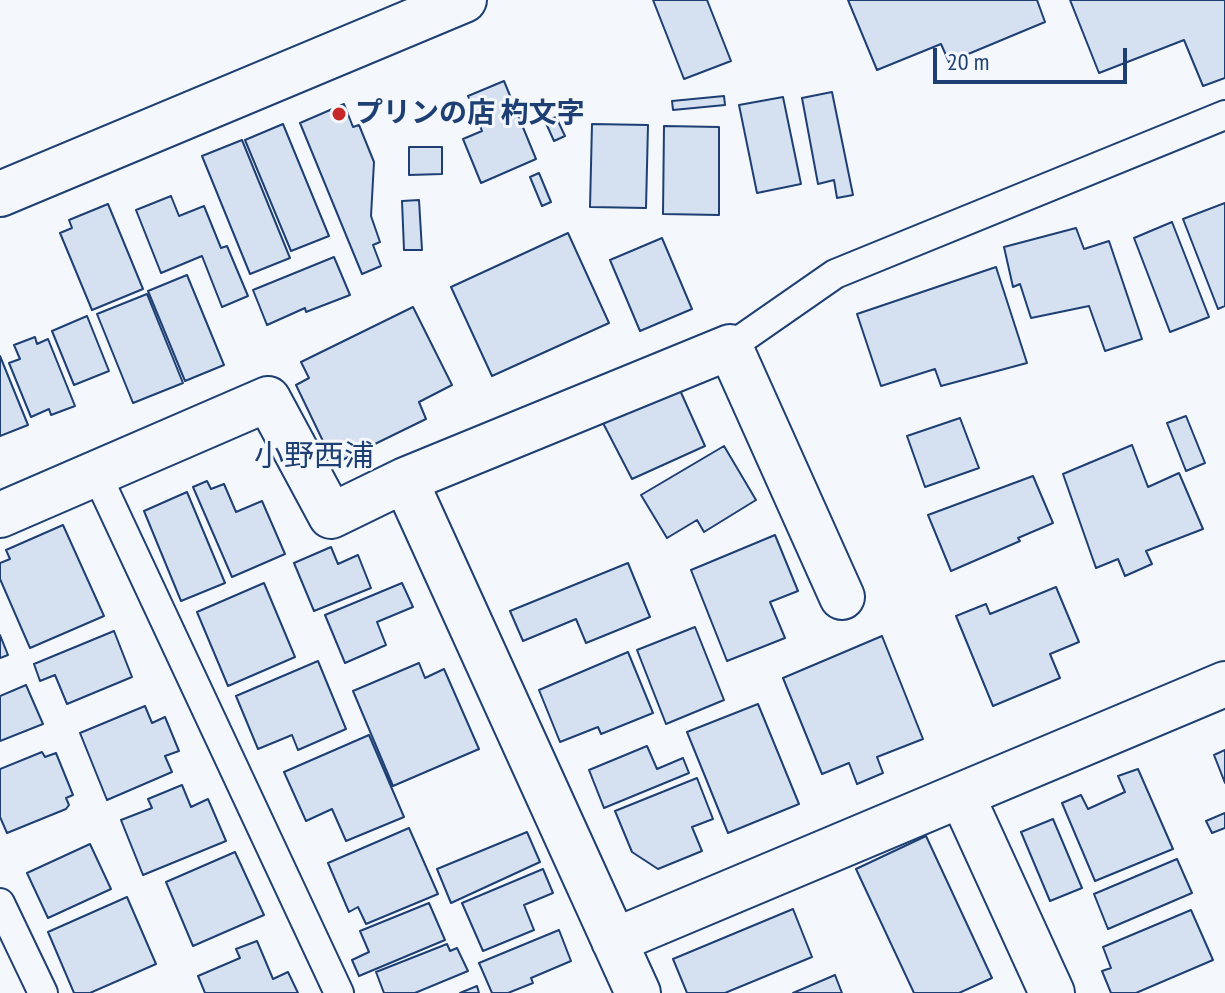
<!DOCTYPE html>
<html>
<head>
<meta charset="utf-8">
<style>
	body { margin:0 }
	#map { position:relative; width:1225px; height:993px; overflow:hidden; background:#f4f7fb; font-family:"PT Sans Narrow",sans-serif }
	canvas { display:block }
	.scale { position:absolute; left:933px; top:48px; width:194px; height:36px; box-sizing:border-box; border:4px solid #1d3f73; border-top:0; padding-left:10px; font-size:24px; line-height:28px; white-space:nowrap; color:#1d3f73; -webkit-text-stroke:6px #f4f7fb; paint-order:stroke }
</style>
</head>
<body>
<div id="map">
<canvas width="1225" height="993"></canvas>
<div class="scale">20 m</div>
</div>
<script>
const ctx = document.querySelector('canvas').getContext('2d');
ctx.lineJoin = 'round';
function paint(path, color) { ctx.fillStyle = color; ctx.fill(path, 'evenodd'); }
function strokePath(path, color, width, dash) { ctx.strokeStyle = color; ctx.lineWidth = width; ctx.lineCap = dash ? 'butt' : 'round'; ctx.setLineDash(dash || []); ctx.stroke(path); }
function drawText(font, color, halo, rows, align = 'center') {
  ctx.font = font + ' "PT Sans Narrow","Noto Sans JP",sans-serif'; ctx.lineWidth = 6; ctx.setLineDash([]); ctx.textBaseline = 'middle'; ctx.strokeStyle = halo; ctx.fillStyle = color; for (const [text, x, y, turn = 0] of rows) {
    ctx.save(); ctx.translate(x, y); ctx.rotate((+turn || 0) * Math.PI / 180); ctx.textAlign = isNaN(turn) ? turn : align; if (halo) ctx.strokeText(text, 0, 0); ctx.fillText(text, 0, 0); ctx.restore();
  }
}
const building = new Path2D(`
	M653,0h54l24,61 -47,18z
	M848,0h189l8,22 -96,40 -8,-18 -64,26z
	M1070,0h155v78l-22,8 -19,-46 -85,33z
	M504,81l32,78 -55,24 -18,-44 19,-8 -14,-35z
	M832,92l21,103 -16,3 -3,-18 -16,4 -16,-86z
	M724,96l1,9 -52,5 -1,-9z
	M783,97l18,87 -44,9 -18,-88z
	M344,104l9,23 6,-2 15,37 -3,54 9,26 -7,3 8,21 -19,8 -62,-151z
	M556,117l9,19 -11,5 -9,-20z
	M283,124l46,112 -38,15 -46,-111z
	M592,124l56,1 -2,83 -56,-1z
	M664,126l55,1v88l-56,-1z
	M242,140l48,118 -40,16 -48,-118z
	M409,147h33v27l-33,1z
	M539,173l12,29 -9,4 -12,-29z
	M171,196l8,20 25,-10 17,42 6,-2 21,50 -26,11 -20,-51 -41,17 -25,-63z
	M419,200l3,50h-18l-2,-49z
	M1225,203v103l-7,3 -35,-90z
	M108,204l35,85 -51,21 -32,-77 12,-5 -3,-8z
	M1172,222l37,95 -39,15 -36,-94z
	M1076,228l8,21 25,-8 33,98 -37,12 -16,-45 -58,12 -11,-34 -7,3 -9,-40z
	M568,233l41,90 -117,53 -41,-89z
	M662,238l30,71 -52,22 -30,-71z
	M334,257l16,38 -44,17 -1,-4 -38,17 -14,-35z
	M996,267l31,96 -86,23 -6,-17 -54,17 -24,-72z
	M187,275l37,90 -39,16 -37,-90z
	M147,294l36,89 -50,20 -36,-89z
	M413,307l39,78 -33,17 7,17 -92,45 -38,-79 13,-7 -8,-16z
	M87,316l22,55 -35,14 -22,-54z
	M35,337l2,7 11,-5 27,67 -24,9 -2,-6 -18,8 -22,-54 11,-4 -6,-14z
	M0,356l28,69 -28,11z
	M679,388l26,58 -73,33 -29,-56z
	M1186,416l19,47 -19,8 -19,-48z
	M960,418l19,50 -54,19 -18,-51z
	M1132,445l16,42 31,-14 24,56 -57,22 6,13 -27,12 -7,-17 -22,9 -33,-94z
	M724,446l32,54 -52,32 -7,-12 -30,18 -26,-43z
	M1033,476l20,47 -35,15 2,3 -69,30 -23,-56z
	M207,481l4,8 13,-5 12,28 26,-11 23,53 -53,23 -39,-90z
	M187,492l38,91 -44,18 -37,-90z
	M63,525l41,91 -74,32 -30,-69v-16l10,-4 -4,-9z
	M775,535l23,56 -28,11 15,36 -58,23 -36,-91z
	M331,547l7,17 20,-9 13,33 -57,23 -20,-48z
	M628,563l22,54 -64,26 -10,-24 -53,22 -13,-30z
	M264,583l31,74 -67,29 -31,-74z
	M402,583l11,24 -36,15 9,23 -41,18 -20,-48z
	M1056,587l23,55 -29,12 10,24 -67,28 -37,-90 30,-12 4,10z
	M695,627l29,73 -58,24 -29,-74z
	M114,631l18,46 -65,27 -12,-29 -15,6 -6,-17z
	M0,635l8,20 -8,3z
	M882,636l41,103 -46,18 6,16 -26,11 -8,-21 -27,11 -39,-96z
	M628,652l25,61 -52,21 -3,-7 -38,15 -21,-52z
	M318,661l28,68 -48,21 -6,-15 -34,14 -22,-53z
	M419,663l6,15 19,-9 35,80 -86,37 -40,-95z
	M26,685l17,39 -43,17v-45z
	M758,704l41,100 -71,29 -41,-101z
	M145,706l7,17 13,-6 14,34 -14,5 7,16 -65,28 -27,-67z
	M369,735l35,82 -58,24 -14,-32 -26,12 -22,-49z
	M647,746l10,23 26,-11 6,15 -85,35 -15,-38z
	M1225,750v33l-11,-28z
	M42,752l3,5 11,-4 17,42 -7,3 3,7 -3,4 -59,24 -7,-16v-48z
	M1138,769l35,80 -78,32 -33,-78 19,-8 7,14 37,-17 -7,-16z
	M697,778l16,41 -21,8 10,24 -44,18 -26,-17 -17,-41z
	M182,785l9,22 17,-8 18,42 -83,34 -22,-55 31,-12 -4,-9z
	M1225,813v15l-13,5 -6,-12z
	M1053,819l29,69 -32,13 -29,-69z
	M409,828l29,66 -72,30 -8,-17 -9,5 -21,-49z
	M527,832l13,30 -89,41 -14,-34z
	M926,836l66,142 -33,15h-45l-58,-124z
	M90,844l21,45 -63,29 -21,-45z
	M235,852l29,63 -71,31 -27,-64z
	M1177,859l15,34 -84,36 -14,-35z
	M543,869l10,24 -29,12 10,25 -51,21 -21,-48z
	M127,897l29,67 -66,29h-16l-26,-61z
	M429,903l16,37 -86,36 -7,-16 17,-8 -9,-21z
	M793,909l19,48 -87,36h-38l-14,-34z
	M1191,910l22,50 -77,33h-25l-9,-22 9,-3 -8,-21z
	M559,930l12,31 -40,17 2,5 -25,10h-16l-13,-30z
	M257,941l16,38 15,-7 10,21h-93l-7,-17 42,-18 -4,-9z
	M447,944l3,7 7,-3 11,23 -53,22h-31l-8,-21z
	M835,975l7,18h-49z
	M477,986l2,7h-19z`);
paint(building, '#d5e0f0');
strokePath(building, '#1d3f73', 2);
const lane = new Path2D(`
	M730,347l105,-73 390,-159
	M96,473l243,520
	M0,903l43,90`);
const street = new Path2D(`
	M405,480l233,513
	M0,515l268,-116 63,117 74,-36 325,-133 112,250
	M962,796l90,197
	M614,941l611,-257`);
const secondary = new Path2D(`
	M0,194l464,-194`);
strokePath(lane, '#1d3f73', 32);
strokePath(street, '#1d3f73', 48);
strokePath(secondary, '#1d3f73', 48);
strokePath(lane, '#f4f7fb', 28);
strokePath(street, '#f4f7fb', 44);
strokePath(secondary, '#f4f7fb', 44);
for (const [x, y, r, color] of [
	[339,114,8,"#c62828"]
]) { const dot = new Path2D(); dot.arc(x, y, r, 0, 2 * Math.PI); ctx.fillStyle = color; ctx.fill(dot); strokePath(dot, '#f4f7fb', 3); }
drawText('bold 28px', '#1d3f73', '#f4f7fb', [
	["プリンの店 杓文字",355,114]
], 'left');
drawText('30px', '#1d3f73', '#f4f7fb', [
	["小野西浦",314,457]
]);
</script>
</body>
</html>
